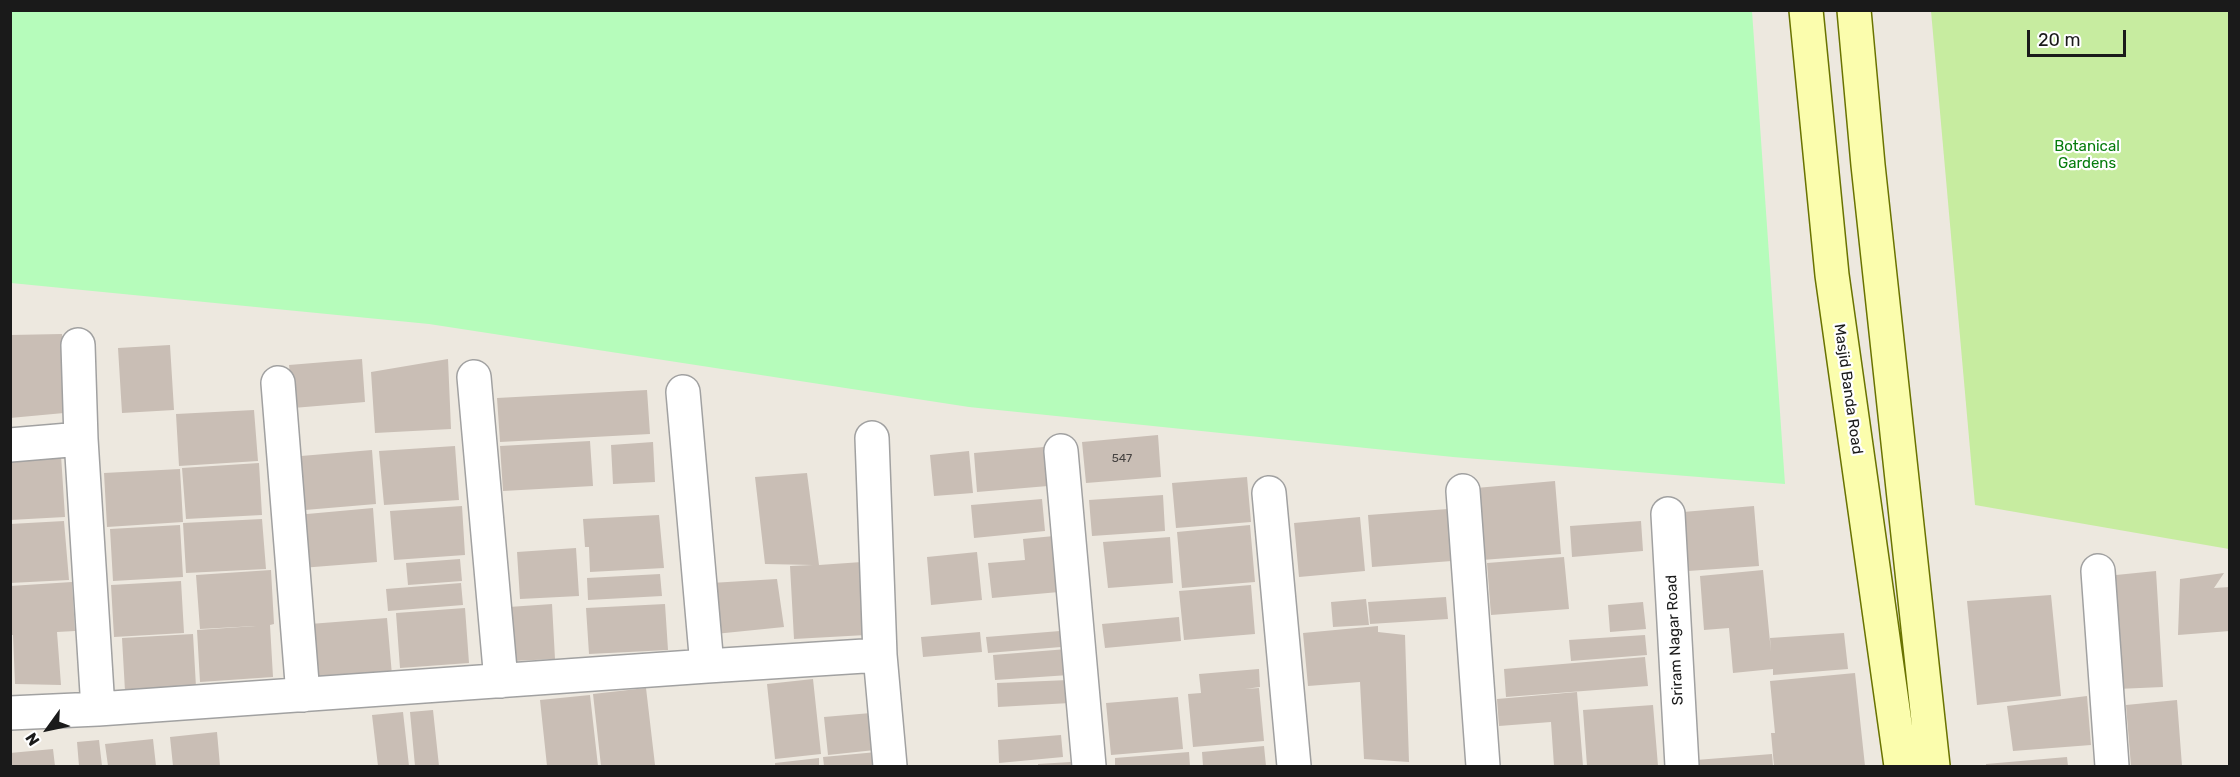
<!DOCTYPE html>
<html>
<head>
<meta charset="utf-8">
<style>
	body { margin:0 }
	#map { position:relative; width:2240px; height:777px; overflow:hidden; background:#ede8df; font-family:Rubik,sans-serif }
	canvas { display:block }
	.frame { position:absolute; inset:0; border:12px solid #1a1a1a; pointer-events:none }
	.north { position:absolute; left:18px; top:699px; width:60px; height:60px; -webkit-text-stroke:4px #fff; paint-order:stroke; rotate:237deg; font-size:16px; font-weight:700; line-height:24px; text-align:center; color:#1a1a1a }
	.north::after { content:''; display:block; margin:auto; width:21px; height:27px; background:#1a1a1a; clip-path:polygon(50% 0,100% 100%,50% 72%,0 100%) }
	.scale { position:absolute; left:2027px; top:30px; width:99px; height:27px; box-sizing:border-box; border:3px solid #1a1a1a; border-top:0; padding-left:8px; font-size:18px; line-height:21px; white-space:nowrap; color:#1a1a1a; -webkit-text-stroke:4px #fff; paint-order:stroke }
</style>
</head>
<body>
<div id="map">
<canvas width="2240" height="777"></canvas>
<div class="frame"></div>
<div class="north">N</div>
<div class="scale">20 m</div>
</div>
<script>
const ctx = document.querySelector('canvas').getContext('2d');
ctx.lineJoin = 'round';
function paint(path, color) { ctx.fillStyle = color; ctx.fill(path, 'evenodd'); }
function strokePath(path, color, width, dash) { ctx.strokeStyle = color; ctx.lineWidth = width; ctx.lineCap = dash ? 'butt' : 'round'; ctx.setLineDash(dash || []); ctx.stroke(path); }
function drawText(font, color, halo, rows, align = 'center') {
  ctx.font = font + ' Rubik,sans-serif'; ctx.lineWidth = 4.5; ctx.setLineDash([]); ctx.textBaseline = 'middle'; ctx.strokeStyle = halo; ctx.fillStyle = color; for (const [text, x, y, turn = 0] of rows) {
    ctx.save(); ctx.translate(x, y); ctx.rotate((+turn || 0) * Math.PI / 180); ctx.textAlign = isNaN(turn) ? turn : align; if (halo) ctx.strokeText(text, 0, 0); ctx.fillText(text, 0, 0); ctx.restore();
  }
}
paint(new Path2D(`
	M1931,11h298v538l-254,-44z`), '#c7eca0');
paint(new Path2D(`
	M10,11h1742l33,473 -332,-27 -484,-50 -540,-83 -418,-41z`), '#b6fcbb');
paint(new Path2D(`
	M62,334l2,79 -54,5v-83z
	M170,345l4,65 -52,3 -4,-65z
	M362,359l3,43 -72,6 -4,-43z
	M448,359l3,70 -76,4 -4,-61z
	M647,390l3,44 -150,8 -3,-44z
	M254,410l4,51 -79,5 -3,-52z
	M1158,435l3,42 -75,6 -4,-41z
	M590,441l3,45 -90,5 -3,-45z
	M653,442l2,40 -42,2 -2,-39z
	M455,446l4,54 -75,5 -5,-54z
	M1044,447l4,39 -71,6 -3,-39z
	M372,450l4,54 -71,6 -4,-54z
	M969,451l4,42 -39,3 -4,-41z
	M61,455l4,62 -55,3v-62z
	M259,463l3,52 -76,4 -4,-51z
	M180,469l3,53 -76,5 -3,-54z
	M807,473l12,92 43,-3 4,73 -72,4 -4,-73 23,-1 -48,-1 -10,-87z
	M1247,477l4,45 -75,6 -4,-45z
	M1555,481l6,73 -79,6 -6,-72z
	M1163,495l2,36 -73,5 -3,-36z
	M1042,499l3,32 -71,7 -3,-33z
	M462,506l3,49 -71,5 -4,-49z
	M1754,506l5,60 -71,5 -5,-59z
	M373,508l4,54 -76,6 -5,-53z
	M1448,509l4,52 -80,6 -4,-52z
	M659,515l5,53 -74,4 -1,-25h-4l-2,-28z
	M1360,517l5,54 -66,6 -5,-54z
	M262,519l4,50 -80,4 -3,-50z
	M64,521l5,59 -59,3v-59z
	M1641,521l2,30 -71,6 -2,-31z
	M180,525l3,52 -70,4 -3,-52z
	M1250,525l5,57 -73,6 -5,-56z
	M1054,536l5,56 -67,6 -4,-35 37,-3 -2,-21z
	M1170,537l3,46 -65,5 -5,-46z
	M576,548l3,48 -59,3 -3,-47z
	M977,552l5,48 -51,5 -4,-48z
	M1564,557l5,52 -78,6 -4,-52z
	M460,559l2,22 -54,4 -2,-22z
	M271,570l3,54 -4,1 3,52 -73,5 -3,-52 59,-4 -56,3 -4,-54z
	M1763,570l8,82 -1,-14 74,-5 4,36 -75,6v-6l-40,4 -4,-45 -25,2 -4,-54z
	M2156,571l7,116 -46,2 -11,-113z
	M2224,573l-10,15 16,-1v44l-52,4 2,-56z
	M660,574l2,22 -74,4 -1,-22z
	M777,579l7,48 -69,7 -4,-51z
	M181,581l3,52 -70,4 -3,-52z
	M72,582l3,49 -18,1 4,53 -46,-1 -2,-49h-3v-49z
	M461,583l2,22 -75,6 -2,-22z
	M1251,585l4,49 -71,6 -5,-49z
	M2051,595l10,101 -84,9 -10,-104z
	M1446,597l2,22 -78,5 -2,-22z
	M1366,599l3,26 -36,2 -2,-25z
	M1643,602l3,27 -36,3 -2,-27z
	M552,604l3,55 -43,2 -3,-54z
	M665,604l3,46 -79,4 -3,-46z
	M465,608l4,55 -69,5 -4,-55z
	M1179,617l2,24 -76,7 -3,-24z
	M387,618l5,57 -77,6 -5,-57z
	M1378,626v6l27,3 4,127 -45,-3 -4,-77 -52,4 -5,-53z
	M1060,631l1,16 -73,6 -2,-16z
	M980,632l2,20 -59,5 -2,-20z
	M193,634l3,53 -71,4 -3,-53z
	M1645,635l2,20 -76,6 -2,-21z
	M1067,649l2,26 -74,5 -2,-25z
	M1645,657l3,29 -142,11 -2,-28z
	M1259,669l1,18 -15,2 14,-1 5,53 -71,6 -5,-53 13,-1 -2,-19z
	M1855,673l10,93h-91l-3,-33h4l-5,-52z
	M813,679l8,75 -46,5 -8,-75z
	M1069,680l1,23 -72,4 -1,-24z
	M646,688l9,77 -54,1 -8,-72z
	M1577,692l6,74h-29l-3,-44 -52,4 -2,-27z
	M590,695l8,71h-51l-7,-66z
	M2087,696l4,49 -78,6 -6,-45z
	M1178,697l5,52 -72,6 -5,-52z
	M2177,700l5,66h-51l-5,-61z
	M1653,705l5,61h-71l-4,-56z
	M433,710l6,56h-24l-5,-54z
	M403,712l6,54h-31l-6,-51z
	M871,713l4,37 -47,5 -4,-38z
	M217,732l3,34h-47l-3,-29z
	M1061,735l2,22 -64,6 -1,-23z
	M153,739l3,27h-48l-3,-22z
	M99,740l3,26h-23l-2,-24z
	M1264,746l2,20h-63l-1,-14z
	M53,749l2,17h-45v-13z
	M877,752l1,14h-54l-1,-9z
	M1189,752l1,14h-75v-8z
	M1772,754l1,12h-77v-6z
	M2067,757l1,9h-82v-2z
	M819,758v8h-44v-3z
	M1071,762v4h-33v-2z`), '#c9beb5');
const street = new Path2D(`
	M78,345l3,94 17,270
	M474,377l27,304
	M278,383l25,312
	M683,392l24,274
	M872,438l8,217 10,111
	M10,445l71,-6
	M1061,451l28,315
	M1463,491l20,275
	M1269,493l25,273
	M1668,514l14,252
	M2098,571l14,195
	M10,713l88,-4 609,-43 173,-11`);
const secondary = new Path2D(`
	M1806,10l26,265 69,491
	M1854,10l14,155 65,601`);
strokePath(street, '#a1a1a1', 36);
strokePath(secondary, '#697300', 36);
strokePath(street, '#fff', 33);
strokePath(secondary, '#fbfdad', 33);
drawText('12px', '#464341', null, [
	["547",1122,459]
]);
drawText('15px', '#057c0c', '#fff', [
	["Botanical",2087,147],
	["Gardens",2087,164]
]);
drawText('15px', '#1a1a1a', '#fff', [
	["Masjid Banda Road",1848,389,82],
	["Sriram Nagar Road",1675,640,-93]
]);
</script>
</body>
</html>
